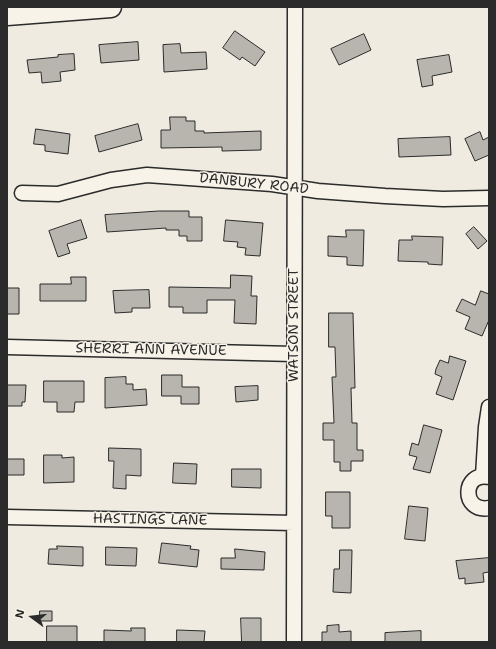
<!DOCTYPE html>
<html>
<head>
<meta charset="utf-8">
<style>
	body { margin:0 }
	#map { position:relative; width:496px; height:649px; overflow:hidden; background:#efebe0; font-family:"Shantell Sans",sans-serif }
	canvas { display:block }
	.frame { position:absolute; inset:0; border:8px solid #2b2b2b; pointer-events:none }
	.north { position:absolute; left:12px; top:597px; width:40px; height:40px; -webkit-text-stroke:3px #f7f3e8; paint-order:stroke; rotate:285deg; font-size:11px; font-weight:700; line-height:16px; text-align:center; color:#2b2b2b }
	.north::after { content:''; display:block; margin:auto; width:14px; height:18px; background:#2b2b2b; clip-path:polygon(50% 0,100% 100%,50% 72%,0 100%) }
</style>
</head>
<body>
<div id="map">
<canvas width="496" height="649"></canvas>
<div class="frame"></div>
<div class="north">N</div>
</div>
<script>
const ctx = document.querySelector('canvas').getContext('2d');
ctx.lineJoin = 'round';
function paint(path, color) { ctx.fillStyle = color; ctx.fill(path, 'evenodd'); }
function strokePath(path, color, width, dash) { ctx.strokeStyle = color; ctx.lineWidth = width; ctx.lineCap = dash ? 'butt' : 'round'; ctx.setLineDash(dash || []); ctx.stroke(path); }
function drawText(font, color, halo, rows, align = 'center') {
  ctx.font = font + ' "Shantell Sans",sans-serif'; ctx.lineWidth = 3; ctx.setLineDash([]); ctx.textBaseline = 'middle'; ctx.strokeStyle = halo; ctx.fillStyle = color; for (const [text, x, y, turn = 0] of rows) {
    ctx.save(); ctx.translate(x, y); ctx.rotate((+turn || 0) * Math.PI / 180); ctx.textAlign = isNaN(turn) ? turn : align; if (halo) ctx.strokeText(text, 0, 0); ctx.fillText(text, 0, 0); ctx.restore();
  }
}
const building = new Path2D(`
	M235,31l30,21 -10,14 -13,-9 -2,3 -17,-12z
	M364,34l7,16 -32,15 -8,-16z
	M138,42l1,18 -38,3 -2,-18z
	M180,44l1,9 25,-1 1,17 -43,3 -1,-27z
	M74,54l1,16 -15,2 1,9 -19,2 -1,-11 -12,1 -2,-13 31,-3v-2z
	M449,55l3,17 -20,4 1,9 -11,2 -5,-27z
	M170,117h16v4h9v10h9v2l57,-2v19l-39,1v-4l-61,1v-18h9z
	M138,124l4,16 -43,12 -4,-16z
	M36,129l34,5 -2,20 -23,-3v-6l-11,-1z
	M480,132l3,8 6,-3v18l-14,6 -10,-22z
	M450,137l1,18 -52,2 -1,-18z
	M159,211h30v6h13v24h-15v-5h-8v-6h-13v-2l-59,4 -2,-17z
	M81,220l6,18 -20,6 3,9 -12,4 -9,-26z
	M226,220l37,3 -3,33 -15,-1 1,-7 -9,-1 1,-5 -14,-1z
	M474,227l13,14 -9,8 -12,-15z
	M346,230h18l-1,36 -16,-1v-8l-19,-1v-20l18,1z
	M412,236l31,1 -1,28 -14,-1v-2l-30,-1 1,-21h13z
	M231,275l21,1 -1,20h6l-1,28 -22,-1 1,-23h-28v13h-24v-6h-14v-20l61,1z
	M71,277h15v24h-46v-17h31z
	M7,288h12v26h-12z
	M149,290l1,18h-18v4l-17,1 -2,-22z
	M481,291l8,3v26l-7,16 -17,-7 5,-12 -14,-6 6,-12 13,6z
	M329,313h24l2,75h-4l1,35h5v27h6v11h-12v10h-11v-9h-6v-22h-11v-17h11l-2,-46h4l-1,-30h-6z
	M450,356l16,5 -13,39 -17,-6 6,-17 -7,-3 1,-5 4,-9 8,3z
	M162,375h20v12h17v17h-18v-8h-19z
	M126,377v7h7v6l13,-1 1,16 -42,3v-30z
	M44,381h40v21h-9l-1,10h-17v-10h-13z
	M7,385h19l-1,17h-3v4h-15z
	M258,386v14l-22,2 -1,-15z
	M424,425l18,5 -12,43 -17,-4 4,-12 -8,-2 3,-12 6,2z
	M109,448l32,1v27l-15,-1v14l-13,-1 1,-27h-5z
	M44,455h18v3l12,-1v25l-30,1z
	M7,459h17v16h-17z
	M174,463l23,1 -1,20 -23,-1z
	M232,469h29v19l-29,-1z
	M326,492h24v36h-18v-12h-6z
	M409,506l19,2 -3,33 -20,-2z
	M162,543l29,3 -1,3 9,1 -2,17 -38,-4z
	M57,546l26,1v19l-35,-2 1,-15h8z
	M106,547l31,1 -1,18 -30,-1z
	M235,549l30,3 -1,18 -43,-1v-11h14z
	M340,550h12l-1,43 -18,-1 1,-23h5z
	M489,558v14l-6,1 1,9 -19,2v-6l-6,1 -3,-18z
	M40,611h12v10h-12z
	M241,618h20v24h-19z
	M339,625v7l12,-1v11h-29v-10h5v-6z
	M47,626h30v16h-30z
	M131,628h14v14h-41v-12l27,1z
	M177,630l28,1 -1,11h-27z
	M421,631v11h-36v-9z`);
paint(building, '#b8b5ae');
strokePath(building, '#2b2b2b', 1);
const street = new Path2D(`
	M22,193l36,1 53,-14 36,-5 125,9 46,7 67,5 58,3 46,-1
	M7,347l287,7
	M483,476l3,-49 3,-20
	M489,477c-27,-6 -28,36 0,31
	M7,517l287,6
	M294,642l1,-635`);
const secondary = new Path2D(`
	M7,15l104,-8`);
strokePath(street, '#2b2b2b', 17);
strokePath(secondary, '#2b2b2b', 23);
strokePath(street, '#f7f3e8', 14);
strokePath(secondary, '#f7f3e8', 20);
drawText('14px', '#2b2b2b', '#f7f3e8', [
	["DANBURY ROAD",254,184,6],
	["WATSON STREET",294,325,-90],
	["SHERRI ANN AVENUE",151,350,1],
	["HASTINGS LANE",150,520,1]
]);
</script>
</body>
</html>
